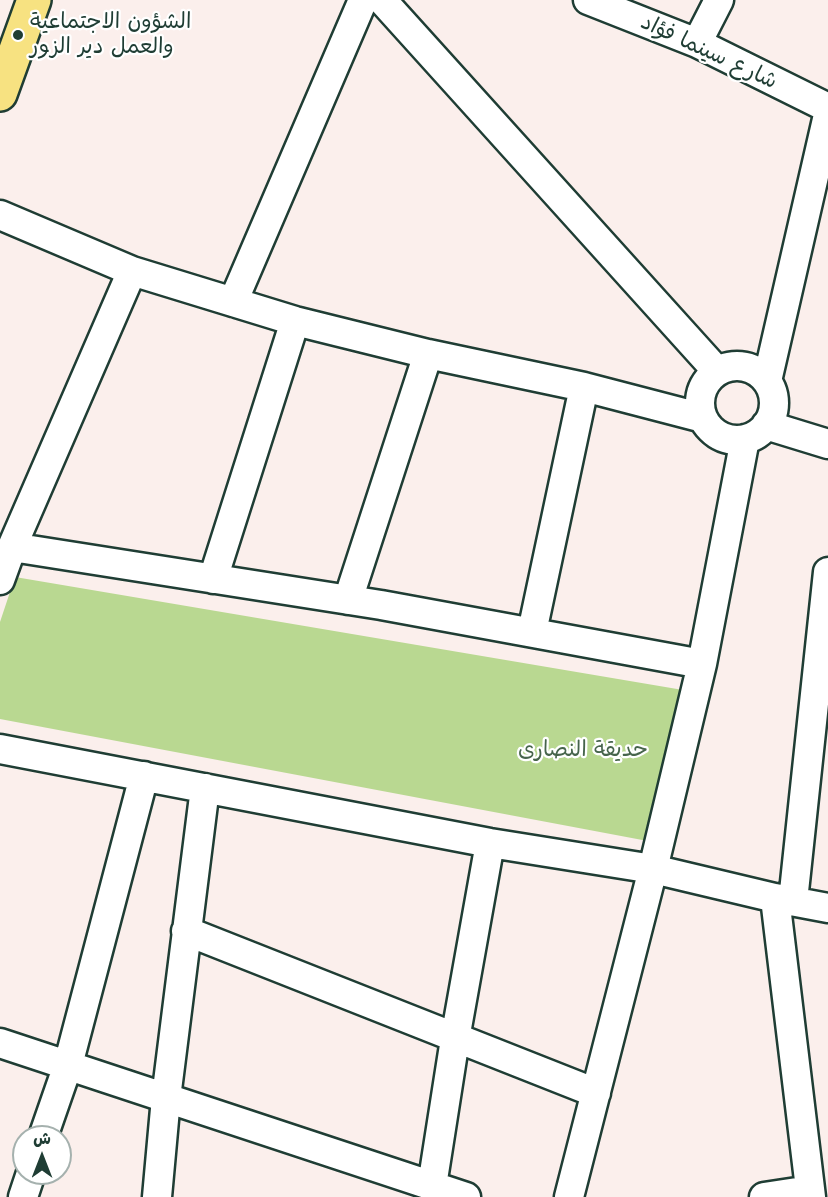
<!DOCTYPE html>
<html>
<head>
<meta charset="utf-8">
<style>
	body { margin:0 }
	#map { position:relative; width:828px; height:1197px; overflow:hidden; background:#fbefec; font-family:"Comic Neue","Playpen Sans Arabic",sans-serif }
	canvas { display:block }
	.north { position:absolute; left:12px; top:1125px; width:60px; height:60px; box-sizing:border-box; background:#fff; border:2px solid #a5b1ae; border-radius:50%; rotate:0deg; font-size:16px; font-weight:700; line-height:24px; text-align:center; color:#1f3d34 }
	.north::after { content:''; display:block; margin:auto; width:21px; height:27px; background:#1f3d34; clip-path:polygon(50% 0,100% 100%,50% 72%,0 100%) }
</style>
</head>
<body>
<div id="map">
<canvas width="828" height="1197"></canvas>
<div class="north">ش</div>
</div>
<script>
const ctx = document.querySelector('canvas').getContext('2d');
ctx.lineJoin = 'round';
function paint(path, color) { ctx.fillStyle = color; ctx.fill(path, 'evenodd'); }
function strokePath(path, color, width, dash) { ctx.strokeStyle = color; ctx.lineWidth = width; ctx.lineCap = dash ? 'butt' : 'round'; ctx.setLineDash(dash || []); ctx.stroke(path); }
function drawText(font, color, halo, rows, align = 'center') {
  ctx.font = font + ' "Comic Neue","Playpen Sans Arabic",sans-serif'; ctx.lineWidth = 4.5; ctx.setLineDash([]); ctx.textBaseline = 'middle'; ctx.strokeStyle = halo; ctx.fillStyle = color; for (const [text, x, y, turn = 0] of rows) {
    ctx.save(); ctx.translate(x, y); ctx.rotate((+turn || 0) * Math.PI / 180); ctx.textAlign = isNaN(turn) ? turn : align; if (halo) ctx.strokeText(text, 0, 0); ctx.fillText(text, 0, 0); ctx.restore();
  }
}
paint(new Path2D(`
	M15,577l668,113 -30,152 -653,-123v-97z`), '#b9d891');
const minor = new Path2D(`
	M382,0l335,371
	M588,0l109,43 131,65
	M697,43l22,-43
	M0,215l132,56 163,50 133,33 156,33 119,31
	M233,302l130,-302
	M700 403a37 37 0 1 1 74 0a37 37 0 1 1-74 0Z
	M767,381l61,-266
	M766,425l62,19
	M12,547l369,58 321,59
	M213,579l82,-258
	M0,580l12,-33 120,-276
	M348,600l80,-246
	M532,632l52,-245
	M0,749l490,94 163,26 122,29 53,10
	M775,898l36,299
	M793,901l35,-329
	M186,931l410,162
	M0,1043l466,154
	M43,1137l25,-72 76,-289
	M432,1186l23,-147 35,-196
	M23,1197l8,-24
	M157,1197l9,-99 39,-310
	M569,1197l84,-328 49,-205 43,-225
	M764,1197l46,-7`);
const major = new Path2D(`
	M0,94l34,-94`);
strokePath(minor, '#1f3d34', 33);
strokePath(major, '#1f3d34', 38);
strokePath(minor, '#fff', 28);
strokePath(major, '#f7e281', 33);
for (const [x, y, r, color] of [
	[18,35,6,"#1f3d34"]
]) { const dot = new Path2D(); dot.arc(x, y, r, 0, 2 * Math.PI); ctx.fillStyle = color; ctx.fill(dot); strokePath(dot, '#fff', 2); }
drawText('22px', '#1f3d34', '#fff', [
	["الشؤون الاجتماعية",30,22],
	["والعمل دير الزور",30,47]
], 'left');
drawText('22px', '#1f3d34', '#fff', [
	["شارع سينما فؤاد",709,52,25]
]);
drawText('22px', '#46644b', '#fff', [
	["حديقة النصارى",583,750]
]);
</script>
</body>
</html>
